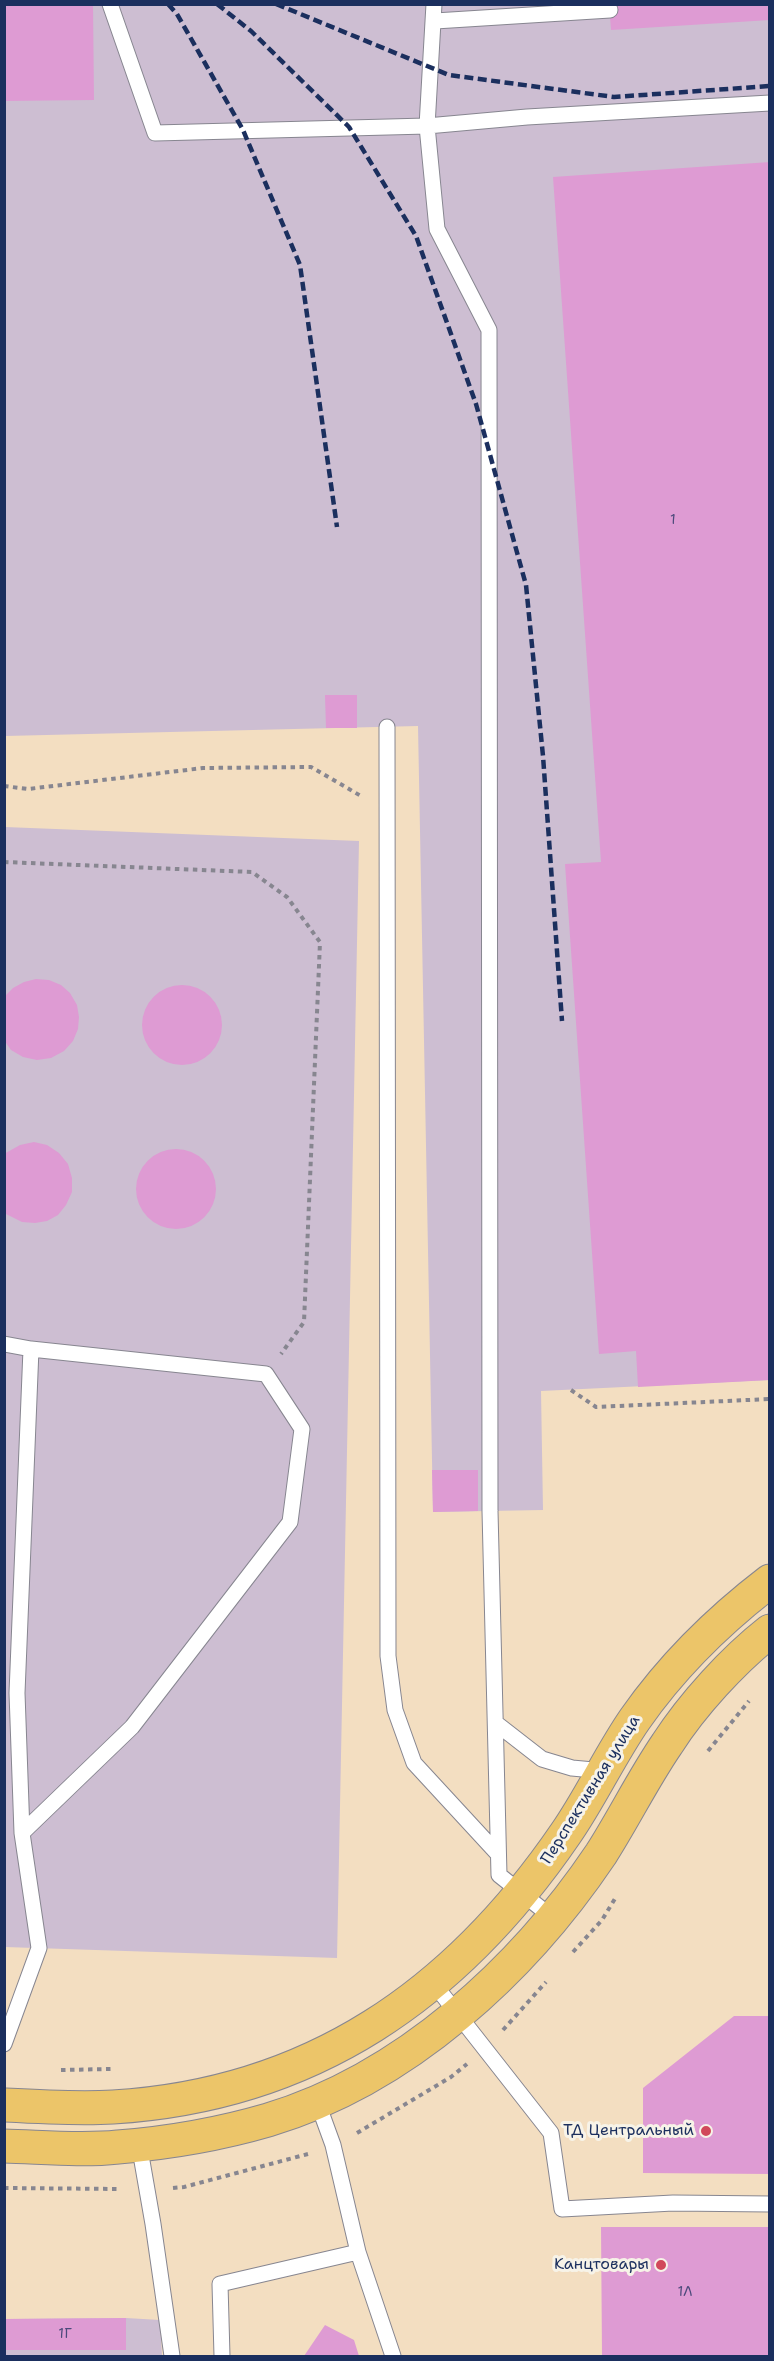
<!DOCTYPE html>
<html>
<head>
<meta charset="utf-8">
<style>
	body { margin:0 }
	#map { position:relative; width:774px; height:2361px; overflow:hidden; background:#f3dec1; font-family:"Shantell Sans",sans-serif }
	canvas { display:block }
	.frame { position:absolute; inset:0; border:6px solid #1b2f5e; pointer-events:none }
</style>
</head>
<body>
<div id="map">
<canvas width="774" height="2361"></canvas>
<div class="frame"></div>
</div>
<script>
const ctx = document.querySelector('canvas').getContext('2d');
ctx.lineJoin = 'round';
function paint(path, color) { ctx.fillStyle = color; ctx.fill(path, 'evenodd'); }
function strokePath(path, color, width, dash) { ctx.strokeStyle = color; ctx.lineWidth = width; ctx.lineCap = dash ? 'butt' : 'round'; ctx.setLineDash(dash || []); ctx.stroke(path); }
function drawText(font, color, halo, rows, align = 'center') {
  ctx.font = font + ' "Shantell Sans",sans-serif'; ctx.lineWidth = 6; ctx.setLineDash([]); ctx.textBaseline = 'middle'; ctx.strokeStyle = halo; ctx.fillStyle = color; for (const [text, x, y, turn = 0] of rows) {
    ctx.save(); ctx.translate(x, y); ctx.rotate((+turn || 0) * Math.PI / 180); ctx.textAlign = isNaN(turn) ? turn : align; if (halo) ctx.strokeText(text, 0, 0); ctx.fillText(text, 0, 0); ctx.restore();
  }
}
paint(new Path2D(`
	M4,5h765v1375l-228,11 2,119 -110,2 -15,-786 -413,10z
	M5,827l354,14 -22,1117 -332,-11z
	M126,2318l34,2 2,36h-157l-1,-37z`), '#cdbed2');
paint(new Path2D(`
	M4,4h89l1,96 -90,1z
	M609,4h161v16l-159,10z
	M770,162v1218l-132,7 -2,-36 -37,3 -34,-490 36,-2 -48,-685z
	M325,695h32v33h-31z
	M36,979l13,1 12,5 9,8 7,12 2,12 -1,12 -5,12 -9,10 -13,7 -14,2 -14,-3 -12,-7 -7,-10v-43l9,-9 11,-6z
	M142 1025a40 40 0 1 1 80 0a40 40 0 1 1-80 0Z
	M34,1142l13,3 12,8 9,11 4,14v14l-6,13 -8,10 -11,6 -12,2 -13,-1 -18,-9v-59l16,-9z
	M136 1189a40 40 0 1 1 80 0a40 40 0 1 1-80 0Z
	M432,1470h46v41l-45,1z
	M734,2016h36v158l-127,-1v-85z
	M601,2227h169v129h-168z
	M126,2318v32h-122v-31z
	M325,2325l29,15 5,16h-55z`), '#de9bd3');
const lane = new Path2D(`
	M110,4l45,129 272,-7 100,-9 243,-14
	M434,4l-7,122 10,103 52,101 1,1181 9,364 54,43
	M435,21l175,-11
	M387,727l1,929 7,54 19,53 83,90
	M4,1344l27,5 235,25 36,55 -12,93 -158,205 -110,106
	M497,1724l45,35 30,9 32,3
	M434,1984l117,149 11,76 111,-6 97,1
	M4,2044l35,-96 -17,-115 -5,-140 14,-344
	M317,2101l16,44 25,107 35,104
	M139,2144l14,80 19,132
	M222,2356l-2,-72 138,-32`);
const primary = new Path2D(`
	M4,2105c37,2 73,4 109,2 199,-12 343,-113 453,-274 25,-36 44,-78 69,-114 37,-53 84,-99 135,-138
	M4,2146c38,1 77,5 114,1 50,-4 102,-13 150,-27 137,-41 255,-150 333,-266 23,-36 42,-75 66,-110 25,-39 66,-84 103,-113`);
strokePath(lane, '#878690', 17);
strokePath(primary, '#878690', 35);
strokePath(new Path2D(`
	M4,786l24,3 175,-21 108,-1 50,29
	M4,862l248,10 35,25 33,45 -16,380 -23,32
	M571,1390l25,17 174,-8
	M708,1751l41,-50
	M573,1952l29,-32 14,-23
	M503,2030l43,-48
	M61,2070l50,-1
	M357,2133l94,-56 16,-13
	M4,2188l117,1
	M173,2188l11,-1 124,-33`), '#878690', 4, [4.5, 4.5]);
strokePath(lane, '#fff', 15);
strokePath(primary, '#ecc569', 33);
strokePath(new Path2D(`
	M168,4l9,10 66,116 57,135 37,262
	M217,4l34,27 98,96 67,109 60,168 50,181 17,171 19,265
	M276,4l173,71 165,22 156,-11`), '#1b2f5e', 4.5, [9, 4.5]);
for (const [x, y, r, color] of [
	[706,2131,6,"#d1495b"],
	[661,2265,6,"#d1495b"]
]) { const dot = new Path2D(); dot.arc(x, y, r, 0, 2 * Math.PI); ctx.fillStyle = color; ctx.fill(dot); strokePath(dot, '#f7f3e8', 2); }
drawText('14px', '#4c4a7b', null, [
	["1",673,520],
	["1Л",685,2292],
	["1Г",65,2334]
]);
drawText('16px', '#1b2f5e', '#f7f3e8', [
	["Перспективная улица",591,1790,-58]
]);
drawText('16px', '#1b2f5e', '#f7f3e8', [
	["ТД Центральный",694,2131],
	["Канцтовары",649,2265]
], 'right');
</script>
</body>
</html>
